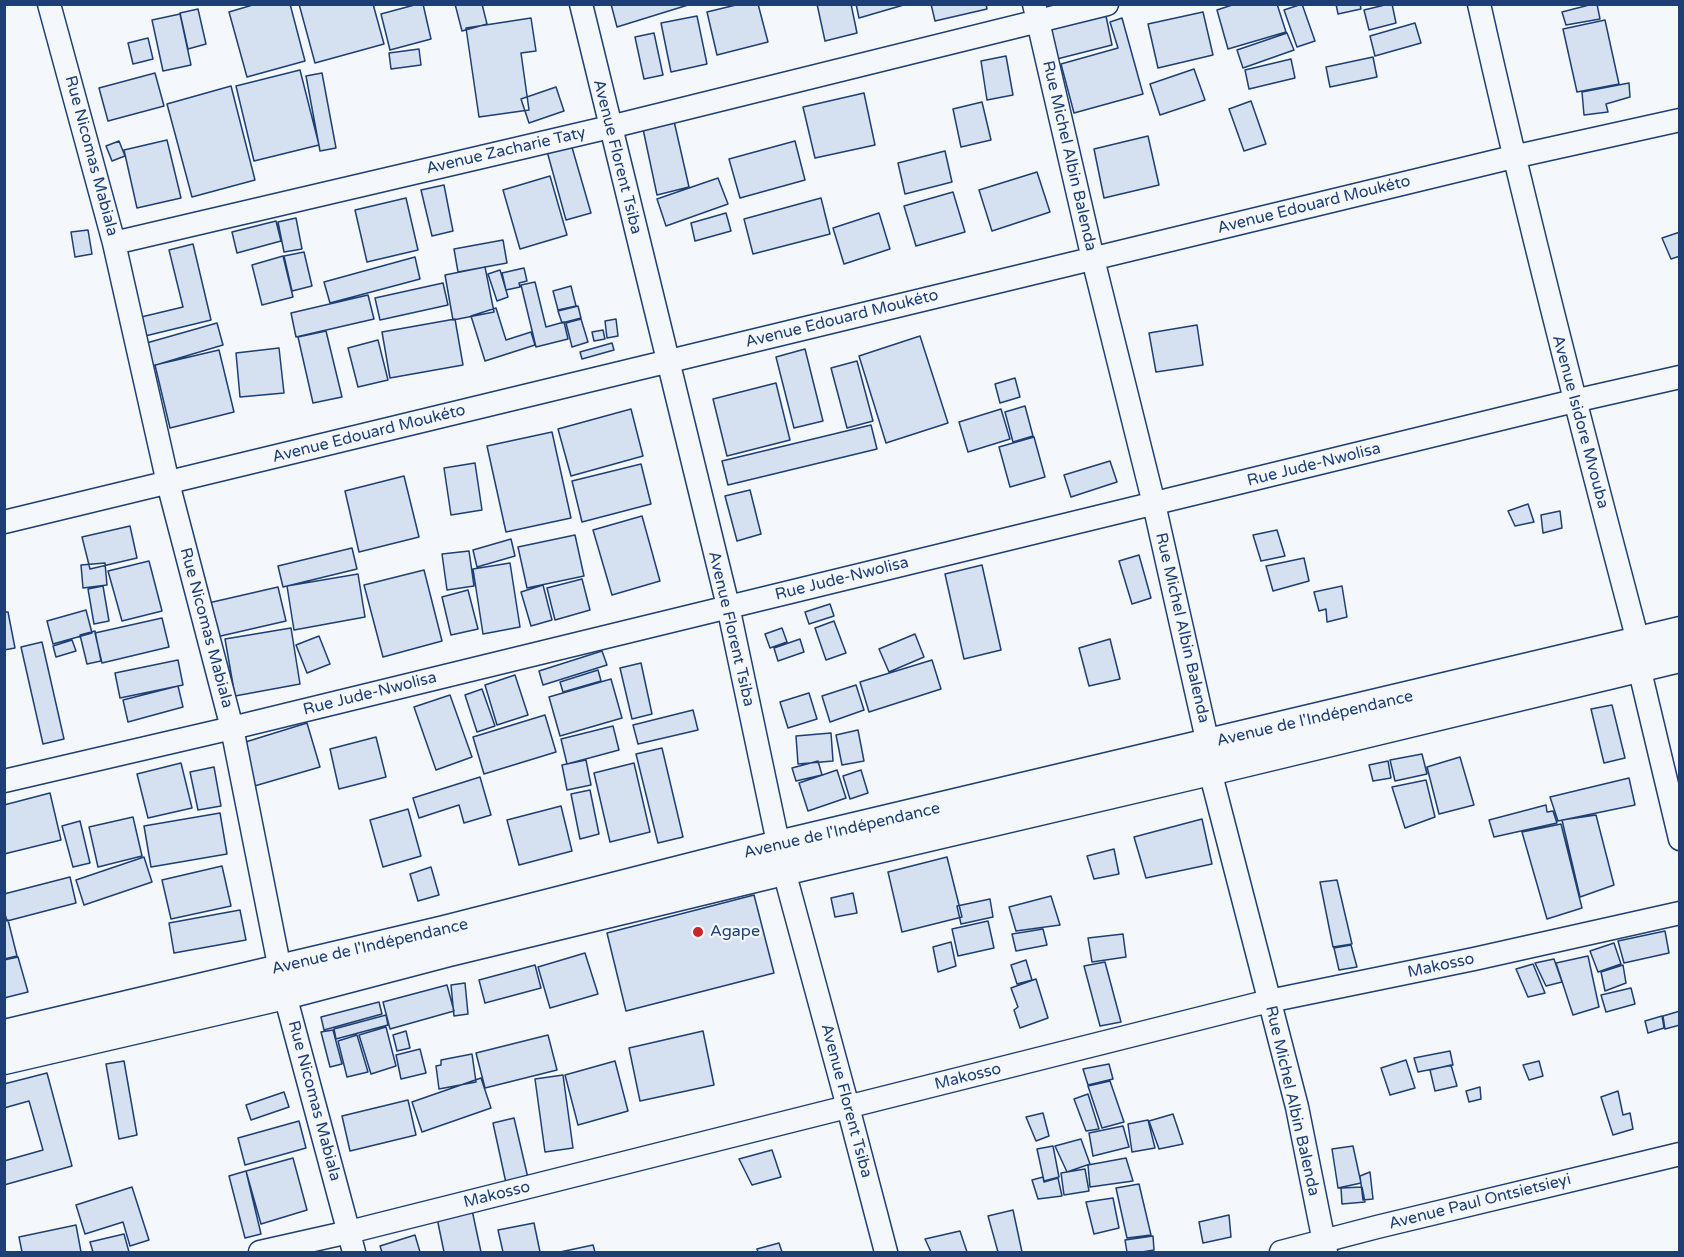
<!DOCTYPE html>
<html>
<head>
<meta charset="utf-8">
<style>
	body { margin:0 }
	#map { position:relative; width:1684px; height:1257px; overflow:hidden; background:#f4f7fb; font-family:"Varela Round",sans-serif }
	canvas { display:block }
	.frame { position:absolute; inset:0; border:6px solid #1d3f73; pointer-events:none }
</style>
</head>
<body>
<div id="map">
<canvas width="1684" height="1257"></canvas>
<div class="frame"></div>
</div>
<script>
const ctx = document.querySelector('canvas').getContext('2d');
ctx.lineJoin = 'round';
function paint(path, color) { ctx.fillStyle = color; ctx.fill(path, 'evenodd'); }
function strokePath(path, color, width, dash) { ctx.strokeStyle = color; ctx.lineWidth = width; ctx.lineCap = dash ? 'butt' : 'round'; ctx.setLineDash(dash || []); ctx.stroke(path); }
function drawText(font, color, halo, rows, align = 'center') {
  ctx.font = font + ' "Varela Round",sans-serif'; ctx.lineWidth = 4.5; ctx.setLineDash([]); ctx.textBaseline = 'middle'; ctx.strokeStyle = halo; ctx.fillStyle = color; for (const [text, x, y, turn = 0] of rows) {
    ctx.save(); ctx.translate(x, y); ctx.rotate((+turn || 0) * Math.PI / 180); ctx.textAlign = isNaN(turn) ? turn : align; if (halo) ctx.strokeText(text, 0, 0); ctx.fillText(text, 0, 0); ctx.restore();
  }
}
const building = new Path2D(`
	M256,4h34l15,57 -58,16 -18,-65z
	M299,4h74l11,40 -69,19z
	M418,4h5l8,35 -41,11 -9,-36z
	M455,4h27l5,20 -25,7z
	M611,4h77v1l-71,22z
	M740,4h18l10,38 -51,13 -10,-43z
	M817,4h34l6,29 -32,8z
	M856,4h51l-48,14z
	M931,4h55l1,5 -52,12z
	M1235,4h42l9,28 -58,17 -11,-39z
	M1302,4l13,37 -18,6 -13,-37z
	M1336,4h24l1,5 -23,5z
	M1389,4h3l4,19 -27,7 -5,-20z
	M1593,4h4l3,15 -34,6 -4,-13z
	M198,9l8,35 -18,5 -8,-36z
	M1203,12l10,43 -55,13 -10,-44z
	M180,14l11,51 -28,6 -11,-51z
	M697,16l10,48 -36,8 -10,-49z
	M1106,16l6,29 -55,14 -7,-30z
	M531,18l5,33 -15,2 8,57 -50,7 -13,-89z
	M1122,18l21,76 -69,19 -13,-49 57,-16 -8,-26z
	M1605,20l14,64 -42,8 -14,-63z
	M1415,23l6,20 -46,13 -5,-20z
	M654,33l9,42 -19,4 -9,-42z
	M1287,33l7,17 -51,18 -6,-18z
	M148,38l5,21 -20,5 -5,-21z
	M419,49l2,16 -30,4 -2,-16z
	M1006,56l7,39 -26,5 -6,-39z
	M1373,57l4,20 -47,10 -4,-20z
	M1291,59l4,19 -46,11 -4,-19z
	M1194,69l11,31 -45,15 -10,-31z
	M300,70l19,75 -65,16 -18,-75z
	M155,73l9,33 -56,15 -9,-33z
	M322,73l14,75 -16,3 -14,-75z
	M1629,83l1,14 -24,7 2,8 -24,3 -2,-23z
	M231,86l24,94 -63,17 -25,-93z
	M556,87l8,24 -35,12 -8,-24z
	M864,93l11,52 -60,13 -12,-51z
	M1251,101l15,43 -22,7 -15,-42z
	M982,102l9,38 -30,7 -8,-38z
	M674,121l15,66 -32,8 -14,-66z
	M1148,136l11,49 -55,13 -10,-49z
	M569,137l22,76 -25,7 -21,-76z
	M167,140l14,58 -44,10 -13,-58z
	M119,141l6,15 -13,5 -6,-15z
	M795,141l10,39 -65,18 -11,-39z
	M945,151l7,31 -47,12 -7,-31z
	M1037,172l13,40 -58,19 -13,-41z
	M550,176l17,59 -47,14 -17,-59z
	M718,178l10,26 -62,22 -9,-27z
	M444,185l9,46 -21,5 -11,-46z
	M953,192l12,40 -49,14 -12,-40z
	M406,198l12,52 -51,12 -12,-52z
	M821,198l9,36 -77,20 -9,-35z
	M726,213l5,18 -36,10 -4,-18z
	M879,213l11,36 -46,15 -11,-36z
	M296,218l6,31 -18,3 -6,-30z
	M276,221l5,20 -44,12 -5,-21z
	M88,230l4,24 -17,3 -4,-25z
	M1680,232v24l-9,3 -9,-21z
	M503,240l4,23 -49,9 -4,-23z
	M193,244l18,76 -70,17 -4,-19 46,-11 -14,-57z
	M304,252l8,34 -20,5 -8,-35z
	M283,256l10,41 -31,8 -10,-40z
	M415,257l5,22 -90,24 -6,-21z
	M485,267l9,45 -41,8 -8,-45z
	M524,268l3,13 -8,2 1,4 -14,3 -4,-17z
	M500,270l8,27 -11,4 -9,-27z
	M535,282l11,45 18,-5 4,17 -32,8 -15,-62z
	M443,283l5,22 -68,15 -5,-22z
	M571,286l5,20 -18,4 -5,-19z
	M368,295l6,24 -78,18 -5,-24z
	M578,306l3,12 -19,5 -4,-12z
	M496,308l10,32 25,-8 4,13 -50,16 -14,-45z
	M455,319l8,46 -73,13 -8,-46z
	M581,319l7,23 -16,5 -6,-24z
	M616,319l2,17 -11,2 -2,-17z
	M217,323l6,22 -74,22 -6,-23z
	M1197,325l6,40 -47,7 -7,-39z
	M603,330l2,9 -11,2 -2,-9z
	M326,331l16,66 -29,6 -15,-66z
	M920,336l28,87 -62,20 -27,-87z
	M378,340l10,40 -30,7 -10,-39z
	M612,343l2,7 -32,9 -2,-7z
	M279,348l5,45 -44,4 -4,-44z
	M805,349l18,72 -29,7 -18,-71z
	M219,350l15,62 -64,16 -15,-63z
	M857,361l16,60 -26,7 -16,-60z
	M1015,378l5,19 -20,6 -5,-19z
	M776,383l14,57 -63,16 -14,-57z
	M1025,406l8,30 -20,6 -8,-30z
	M631,409l12,47 -72,20 -13,-47z
	M1001,409l9,30 -42,13 -9,-30z
	M871,425l6,24 -149,36 -6,-24z
	M552,432l19,86 -65,14 -19,-86z
	M1034,437l11,40 -35,10 -11,-40z
	M1110,461l7,21 -46,15 -7,-22z
	M475,463l7,47 -31,5 -7,-47z
	M641,464l10,40 -69,18 -10,-41z
	M404,476l15,61 -60,15 -14,-61z
	M750,490l11,44 -24,7 -12,-45z
	M1528,504l6,18 -19,4 -7,-15z
	M1560,511l2,17 -19,5 -2,-18z
	M642,516l18,65 -48,14 -19,-65z
	M130,526l7,32 -47,11 -8,-32z
	M1277,530l8,26 -24,5 -8,-26z
	M575,535l9,41 -57,12 -9,-41z
	M511,539l4,17 -38,11 -4,-17z
	M352,548l5,21 -74,18 -5,-21z
	M469,551l5,35 -27,4 -5,-36z
	M1139,555l12,43 -19,6 -13,-43z
	M1304,558l5,23 -36,10 -7,-25z
	M149,561l13,50 -40,10 -14,-50z
	M105,563l2,22 -24,3 -2,-23z
	M510,563l10,64 -37,7 -10,-65z
	M982,565l19,85 -37,9 -19,-85z
	M424,570l18,71 -59,16 -19,-72z
	M358,574l7,43 -71,13 -7,-44z
	M582,579l8,31 -35,10 -8,-32z
	M543,585l9,35 -21,6 -10,-34z
	M103,586l6,35 -15,3 -6,-35z
	M1342,586l5,31 -20,5 -1,-13 -7,2 -5,-19z
	M278,587l8,34 -74,17 -8,-34z
	M468,590l10,39 -27,6 -9,-38z
	M830,604l4,12 -25,8 -4,-12z
	M86,610l6,23 -39,11 -6,-23z
	M4,612h4l7,36 -11,2z
	M162,618l7,29 -67,16 -7,-30z
	M834,621l12,32 -20,7 -11,-32z
	M291,628l9,56 -65,12 -10,-57z
	M782,628l5,14 -17,6 -5,-14z
	M95,631l6,30 -14,3 -7,-29z
	M915,634l9,23 -35,15 -10,-23z
	M319,636l11,28 -23,9 -11,-28z
	M800,639l4,13 -26,9 -4,-13z
	M1110,639l10,40 -31,7 -10,-38z
	M72,640l4,11 -20,6 -3,-11z
	M42,642l22,97 -21,5 -22,-97z
	M602,651l5,14 -64,20 -4,-14z
	M178,660l5,25 -63,13 -5,-25z
	M932,660l9,29 -72,23 -9,-30z
	M641,663l11,51 -20,5 -12,-51z
	M598,670l3,11 -38,11 -3,-10z
	M515,675l13,40 -31,10 -12,-40z
	M611,679l11,39 -62,18 -11,-39z
	M856,685l8,25 -34,12 -8,-26z
	M178,686l5,21 -55,15 -5,-22z
	M482,689l13,37 -18,6 -12,-37z
	M809,693l8,26 -29,9 -8,-26z
	M450,695l22,62 -36,13 -22,-63z
	M1612,705l13,53 -21,5 -13,-54z
	M693,710l5,20 -60,14 -5,-19z
	M545,715l11,37 -72,22 -11,-37z
	M307,723l13,44 -69,20 -12,-43z
	M613,726l6,24 -52,14 -6,-25z
	M858,730l6,31 -22,4 -6,-30z
	M831,733l2,28 -35,3 -2,-28z
	M376,737l10,40 -47,12 -9,-40z
	M662,748l21,89 -25,6 -22,-89z
	M1422,754l5,20 -32,7 -5,-21z
	M1460,757l14,48 -35,9 -12,-47z
	M586,760l5,25 -24,5 -5,-25z
	M818,761l4,14 -26,6 -4,-13z
	M1388,761l3,17 -18,3 -4,-16z
	M181,763l11,45 -44,10 -11,-44z
	M634,763l16,69 -40,10 -16,-69z
	M214,767l7,39 -23,4 -8,-38z
	M837,770l9,28 -38,13 -9,-28z
	M861,770l7,23 -18,6 -7,-23z
	M480,777l11,38 -27,8 -5,-18 -40,13 -6,-20z
	M1629,778l6,27 -77,16 -8,-24z
	M1426,780l9,37 -30,11 -13,-41z
	M590,790l9,44 -19,5 -9,-45z
	M50,793l11,47 -57,14v-49z
	M1546,805l1,7 6,-1 4,12 -63,14 -5,-17z
	M561,806l11,45 -53,14 -12,-45z
	M408,809l13,47 -38,11 -13,-47z
	M220,813l7,41 -76,13 -7,-41z
	M1596,815l18,70 -34,12 -18,-77z
	M133,817l9,39 -44,11 -9,-40z
	M1202,819l10,45 -66,14 -12,-41z
	M80,821l10,42 -17,4 -11,-41z
	M1561,824l21,84 -35,11 -25,-87z
	M1114,849l5,25 -25,5 -7,-23z
	M144,857l8,25 -68,23 -8,-25z
	M947,857l15,60 -60,15 -14,-60z
	M222,866l9,40 -60,13 -9,-39z
	M431,867l8,28 -21,6 -8,-27z
	M70,877l6,26 -69,18 -3,-10v-17z
	M1337,880l15,64 -19,3 -13,-65z
	M853,893l4,20 -22,4 -4,-19z
	M754,895l20,78 -148,38 -19,-78z
	M1051,896l9,29 -44,6 -7,-24z
	M990,899l3,18 -32,7 -4,-18z
	M240,910l6,30 -72,13 -5,-30z
	M4,920h4l9,36 -13,3z
	M988,921l6,27 -36,8 -6,-27z
	M1043,929l4,16 -31,6 -4,-17z
	M1665,931l4,22 -45,10 -6,-22z
	M1123,934l3,23 -34,5 -4,-24z
	M951,942l5,24 -18,6 -5,-25z
	M1614,943l7,21 -23,8 -8,-21z
	M1351,945l6,22 -18,3 -5,-22z
	M585,953l13,41 -48,14 -12,-41z
	M1588,956l11,51 -26,8 -17,-52z
	M18,957l10,35 -24,6v-38z
	M1554,959l8,23 -16,4 -11,-23z
	M1026,960l6,20 -15,4 -6,-19z
	M1105,962l16,60 -21,4 -16,-60z
	M1533,964l12,29 -17,4 -12,-28z
	M535,965l6,23 -56,15 -6,-23z
	M1623,965l3,18 -21,8 -4,-19z
	M1036,979l12,39 -28,10 -6,-18 4,-3 -7,-19z
	M465,983l3,31 -14,2 -3,-31z
	M447,985l7,26 -64,18 -7,-27z
	M1631,988l4,16 -29,8 -5,-17z
	M379,1002l3,12 -58,16 -3,-13z
	M1680,1011v14l-15,4 -2,-13z
	M386,1015l2,10 -52,14 -2,-10z
	M1662,1016l2,12 -16,5 -3,-12z
	M386,1027l10,39 -25,8 -12,-39z
	M333,1030l9,34 -12,3 -9,-35z
	M406,1031l4,17 -13,3 -4,-16z
	M703,1031l11,54 -74,16 -11,-53z
	M357,1035l11,37 -21,5 -9,-36z
	M548,1035l9,35 -72,18 -9,-35z
	M420,1049l6,24 -25,6 -5,-24z
	M1450,1051l3,14 -35,7 -4,-14z
	M472,1054l4,28 -37,7 -3,-23 5,-1v-5z
	M1406,1060l9,28 -25,7 -9,-27z
	M124,1061l13,74 -18,4 -13,-75z
	M615,1061l13,50 -50,14 -13,-50z
	M1539,1061l4,15 -14,4 -6,-15z
	M1109,1064l4,15 -25,6 -5,-16z
	M1451,1065l6,21 -22,5 -5,-21z
	M47,1073l25,93 -68,19v-24l39,-11 -14,-49 -25,7v-24z
	M563,1075l10,73 -28,4 -10,-73z
	M481,1078l10,30 -69,24 -10,-30z
	M1110,1081l14,41 -22,6 -14,-42z
	M1480,1087l1,12 -12,3 -3,-11z
	M1618,1091l5,24 7,-2 3,16 -20,6 -12,-38z
	M284,1092l5,15 -38,13 -5,-15z
	M1088,1094l11,35 -13,2 -12,-32z
	M408,1100l8,35 -66,16 -8,-35z
	M1043,1113l6,23 -13,5 -10,-24z
	M1173,1114l10,30 -24,5 -10,-28z
	M514,1118l14,60 -22,5 -13,-60z
	M1148,1120l7,28 -23,4 -4,-28z
	M299,1121l7,27 -61,17 -7,-27z
	M1123,1126l6,21 -36,9 -4,-23z
	M1081,1139l9,25 -23,8 -12,-26z
	M1053,1146l6,31 -15,4 -7,-32z
	M1353,1146l8,37 -23,5 -6,-39z
	M772,1150l9,27 -29,8 -13,-26z
	M293,1158l14,52 -46,14 -15,-53z
	M1126,1158l7,23 -43,6 -2,-22z
	M1085,1169l4,22 -25,4 -3,-22z
	M246,1171l15,63 -16,4 -16,-62z
	M1370,1172l3,27 -10,1 -3,-24z
	M1043,1177l1,5 14,-4 4,18 -24,3 -6,-19z
	M1139,1184l12,51 -24,3 -11,-50z
	M132,1187l17,53 -19,6 -7,-24 -38,12 -9,-29z
	M1362,1187l3,15 -23,2 -1,-16z
	M1113,1198l6,30 -25,6 -8,-32z
	M472,1210l9,42h-37l-7,-34z
	M1013,1210l9,42h-24l-10,-36z
	M1229,1215l2,22 -28,6 -4,-21z
	M534,1223l6,29h-37l-5,-22z
	M76,1225l5,27h-59l-3,-15z
	M960,1231l7,21h-36l-6,-13z
	M124,1234l5,18h-36l-3,-10z
	M415,1235l5,17h-38l-2,-6z
	M1153,1236l1,14 -12,2h-15l-2,-12z
	M779,1243l3,9h-24l-1,-3z
	M593,1245l2,7h-35z`);
paint(building, '#d5e0f0');
strokePath(building, '#1d3f73', 1.5);
const minor = new Path2D(`
	M49,4l65,239 54,240 64,245 53,267 69,257
	M581,4l147,602 56,265 64,236 38,145
	M1034,4l59,255 61,245 54,240 2,27 87,336 29,145
	M1479,4c48,214 103,426 159,637l1,26 41,172
	M114,243l496,-116 497,-123
	M4,522l1509,-365 167,-37
	M4,781l228,-53 1342,-327 106,-24
	M260,1252l89,-20 920,-231 205,-42 206,-46
	M1281,1252l96,-25 303,-73`);
const tertiary = new Path2D(`
	M4,1034l440,-104 334,-85 902,-214
	M4,1060l281,-65 164,-43 335,-81 426,-100 470,-113`);
strokePath(minor, '#1d3f73', 25);
strokePath(tertiary, '#1d3f73', 31);
strokePath(minor, '#f4f7fb', 22);
strokePath(tertiary, '#f4f7fb', 28);
for (const [x, y, r, color] of [
	[698,932,6,"#c62828"]
]) { const dot = new Path2D(); dot.arc(x, y, r, 0, 2 * Math.PI); ctx.fillStyle = color; ctx.fill(dot); strokePath(dot, '#f4f7fb', 2); }
drawText('16px', '#1d3f73', '#f4f7fb', [
	["Avenue Zacharie Taty",506,151,-13],
	["Rue Nicomas Mabiala",91,156,75],
	["Rue Michel Albin Balenda",1069,156,77],
	["Avenue Florent Tsiba",617,157,76],
	["Avenue Edouard Moukéto",1314,205,-14],
	["Avenue Edouard Moukéto",842,319,-14],
	["Avenue Isidore Mvouba",1580,422,75],
	["Avenue Edouard Moukéto",369,434,-14],
	["Rue Jude-Nwolisa",1314,465,-14],
	["Rue Jude-Nwolisa",842,579,-14],
	["Rue Nicomas Mabiala",206,628,75],
	["Rue Michel Albin Balenda",1182,628,77],
	["Avenue Florent Tsiba",731,629,77],
	["Rue Jude-Nwolisa",370,694,-14],
	["Avenue de l'Indépendance",1315,719,-13],
	["Avenue de l'Indépendance",842,831,-13],
	["Avenue de l'Indépendance",370,947,-13],
	["Makosso",1441,966,-12],
	["Makosso",968,1077,-14],
	["Rue Nicomas Mabiala",314,1101,75],
	["Avenue Florent Tsiba",846,1101,75],
	["Rue Michel Albin Balenda",1292,1101,77],
	["Makosso",497,1195,-14],
	["Avenue Paul Ontsietsieyi",1480,1202,-14]
]);
drawText('16px', '#1d3f73', '#f4f7fb', [
	["Agape",710,932]
], 'left');
</script>
</body>
</html>
